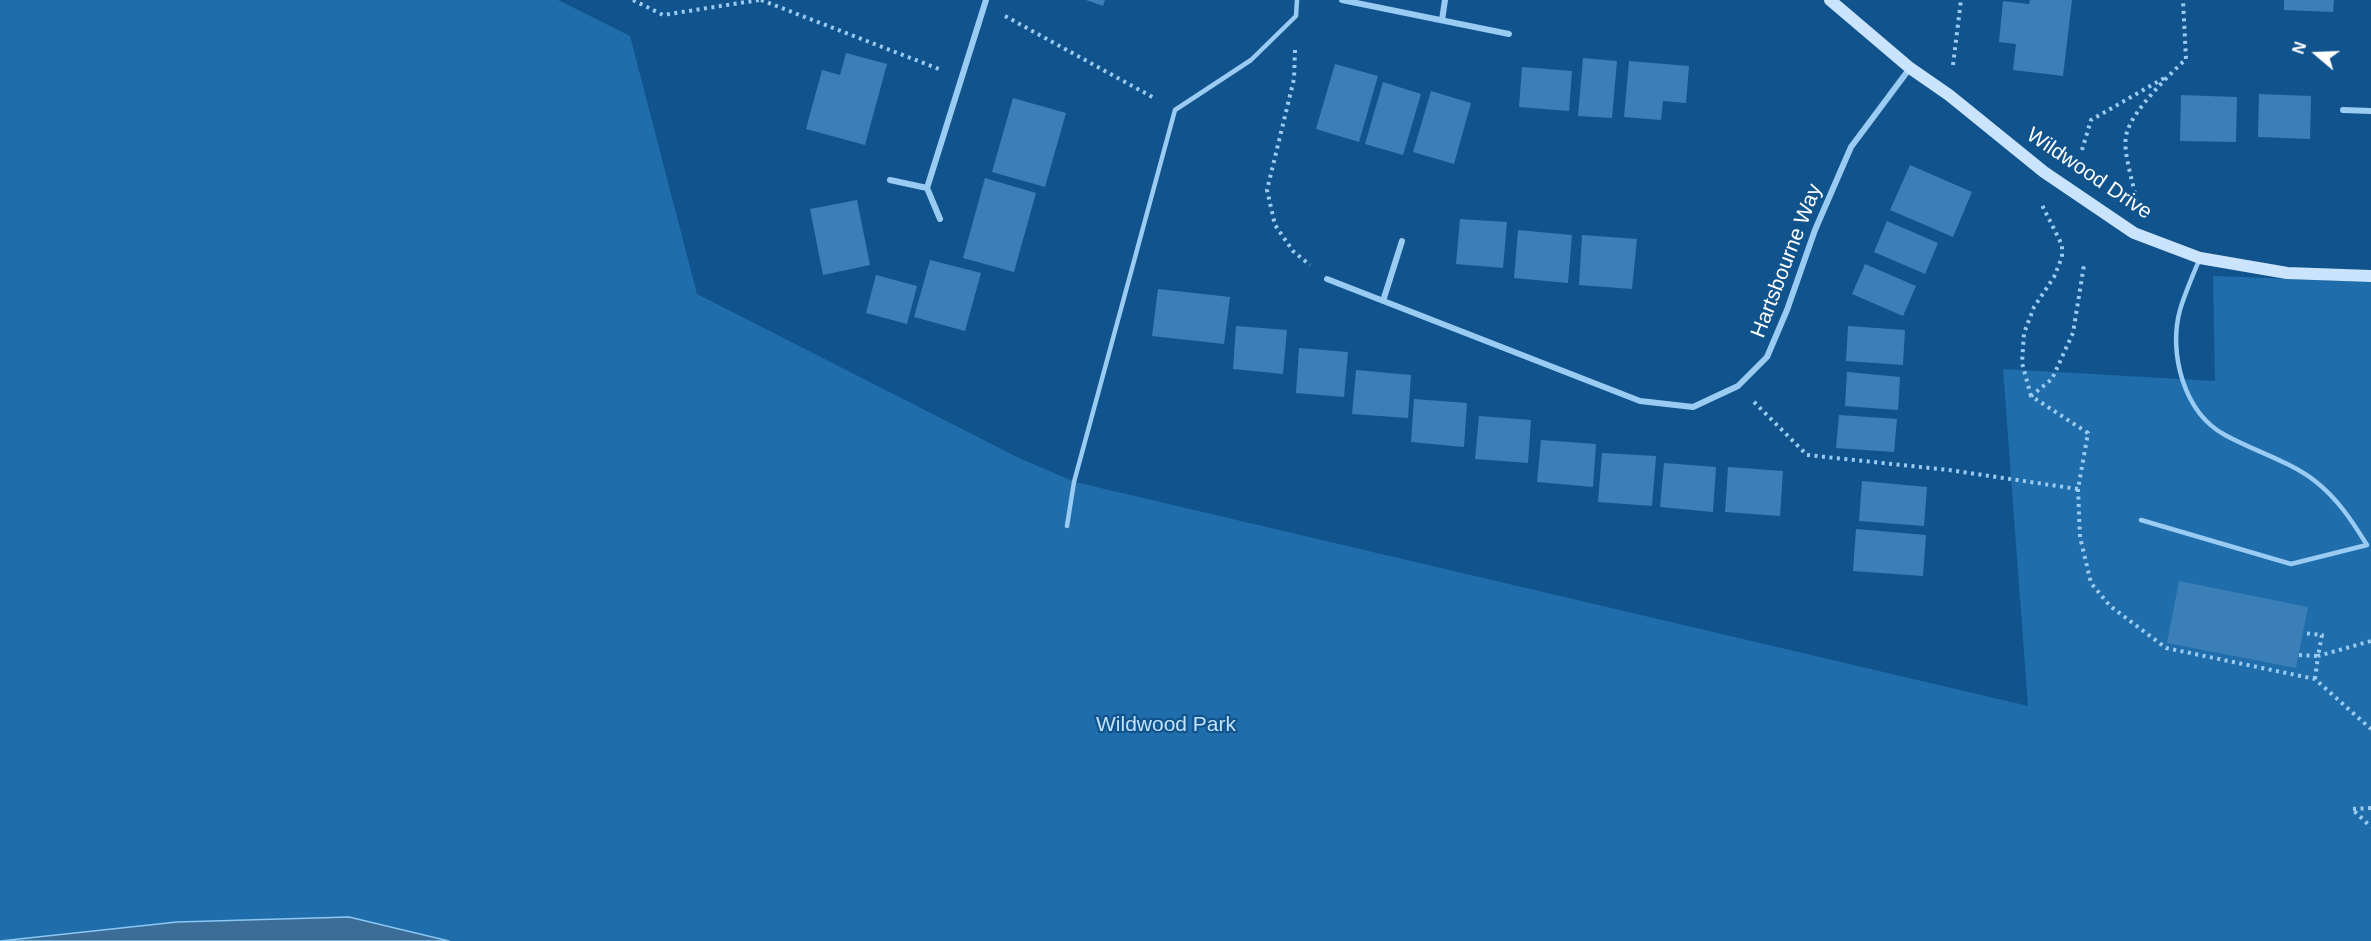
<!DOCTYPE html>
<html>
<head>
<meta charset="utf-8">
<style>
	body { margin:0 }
	#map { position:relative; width:2371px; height:941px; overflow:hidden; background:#11548d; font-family:Arial,sans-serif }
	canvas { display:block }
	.north { position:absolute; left:2287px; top:24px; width:60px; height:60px; -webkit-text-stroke:4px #11548d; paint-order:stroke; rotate:289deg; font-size:16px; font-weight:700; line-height:24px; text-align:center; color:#fff }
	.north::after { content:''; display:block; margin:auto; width:21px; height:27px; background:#fff; clip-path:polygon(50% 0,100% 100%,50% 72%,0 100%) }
</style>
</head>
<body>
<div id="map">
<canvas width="2371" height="941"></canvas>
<div class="north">N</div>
</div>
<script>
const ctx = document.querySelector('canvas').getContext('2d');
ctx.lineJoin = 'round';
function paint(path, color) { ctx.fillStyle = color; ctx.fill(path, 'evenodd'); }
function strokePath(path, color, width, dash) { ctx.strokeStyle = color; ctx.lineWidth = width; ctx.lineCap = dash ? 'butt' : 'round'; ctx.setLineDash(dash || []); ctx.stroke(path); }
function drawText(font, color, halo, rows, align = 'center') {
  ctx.font = font + ' Arial,sans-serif'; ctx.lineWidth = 4.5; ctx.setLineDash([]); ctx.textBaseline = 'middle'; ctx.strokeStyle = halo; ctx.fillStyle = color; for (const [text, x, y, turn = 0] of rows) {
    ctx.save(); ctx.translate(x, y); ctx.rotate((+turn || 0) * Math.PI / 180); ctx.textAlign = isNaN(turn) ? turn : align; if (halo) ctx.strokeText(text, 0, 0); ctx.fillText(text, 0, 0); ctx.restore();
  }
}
paint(new Path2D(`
	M0,0h558l72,36 67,258 322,164 56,24 953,224 -25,-337 212,12 -2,-105 158,6v659h-1922l-101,-24 -171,5 -177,19z`), '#206dab');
const water = new Path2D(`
	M349,917l100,24h-449l177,-19z`);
paint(water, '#3c6d97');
strokePath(water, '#8bc8f5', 1.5);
paint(new Path2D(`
	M1086,0h19l-2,6z
	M2030,0h42l-9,76 -50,-6 3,-26 -17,-2 4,-41 26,3z
	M2284,0h50l-1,12 -49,-2z
	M846,53l41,11 -22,81 -59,-16 16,-59 18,5z
	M1583,58l34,3 -5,57 -34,-2z
	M1629,61l60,5 -3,37 -23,-2 -2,19 -37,-3z
	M1335,64l43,12 -19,66 -43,-13z
	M1522,67l50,4 -3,40 -50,-4z
	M1383,82l38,12 -18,61 -38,-11z
	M1431,91l40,12 -17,61 -41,-12z
	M2259,94l52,2 -1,43 -52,-2z
	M2181,95l56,2 -1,45 -56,-1z
	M1013,98l53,15 -21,74 -53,-15z
	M1910,165l62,27 -19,45 -63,-27z
	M985,178l51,15 -22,79 -51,-14z
	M857,200l13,65 -47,10 -13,-66z
	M1460,219l47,3 -4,46 -47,-4z
	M1887,221l51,22 -13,31 -51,-22z
	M1518,230l54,5 -4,48 -54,-5z
	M1582,235l55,4 -5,50 -53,-4z
	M930,260l51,13 -16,58 -51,-14z
	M1865,264l51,22 -13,30 -51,-22z
	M876,275l41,11 -10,38 -41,-11z
	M1158,289l72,8 -6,47 -72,-8z
	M1236,326l51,4 -4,44 -50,-5z
	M1848,326l57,4 -2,35 -57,-4z
	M1299,348l49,4 -4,45 -48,-4z
	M1356,370l55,5 -3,43 -56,-4z
	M1847,372l53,5 -2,33 -53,-4z
	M1414,399l53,4 -3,44 -53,-5z
	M1839,415l58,4 -3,33 -58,-4z
	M1479,416l52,4 -3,43 -53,-4z
	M1541,440l55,4 -3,43 -56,-5z
	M1602,453l54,3 -4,50 -54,-4z
	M1664,463l52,4 -3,45 -53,-5z
	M1728,467l55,4 -3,45 -55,-4z
	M1862,481l65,6 -3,39 -65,-5z
	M1856,529l70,6 -3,41 -70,-5z
	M2179,581l129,26 -12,61 -129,-25z`), '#3a7fb7');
strokePath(new Path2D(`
	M633,0l30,15 96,-15
	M761,0l178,69
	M1005,16l151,83
	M1295,50l-1,29 -27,111 8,35 18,26 17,14
	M1953,65l8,-65
	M2082,150l9,-30 75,-43
	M2136,201c-2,-19 -15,-51 -9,-69 7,-23 42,-57 59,-73l-3,-59
	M2031,396l-9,-33 2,-30 10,-26 20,-30 8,-20v-12l-20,-40
	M1754,402l53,53 142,15 129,19 10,-56 -57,-37 21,-17 21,-46 11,-68
	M2078,489l2,48 11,46 19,23 56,42 149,31 56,50
	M2299,655l19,1 4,-21 -19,-2
	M2315,679l3,-23 53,-15
	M2371,808l-19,1 19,18`), '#9acbf2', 4, [3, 4.5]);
strokePath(new Path2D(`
	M2141,520l150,44 76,-19c-15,-24 -29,-46 -52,-64 -26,-20 -61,-30 -90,-46 -41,-22 -57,-82 -45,-125 5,-17 13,-35 20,-52
	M1067,526l7,-44 101,-372 76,-50 45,-44 1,-16`), '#9acbf2', 4.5);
strokePath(new Path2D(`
	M1342,0l167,34
	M1442,20l3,-20
	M2343,110l28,1
	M890,180l37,8
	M940,219l-13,-31 59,-188
	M1327,279l313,122 53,6 45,-21 29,-29 20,-47 28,-80 36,-83 59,-79
	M1383,301l19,-60`), '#9acbf2', 6);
strokePath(new Path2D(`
	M1830,0l80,68 39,27 95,77 90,61 66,25 87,15 84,3`), '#c9e4fc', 12);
drawText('21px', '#fff', '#11548d', [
	["Wildwood Drive",2089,174,34],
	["Hartsbourne Way",1787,261,-69]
]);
drawText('21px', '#c1e2fd', '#11548d', [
	["Wildwood Park",1166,725]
]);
</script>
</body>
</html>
